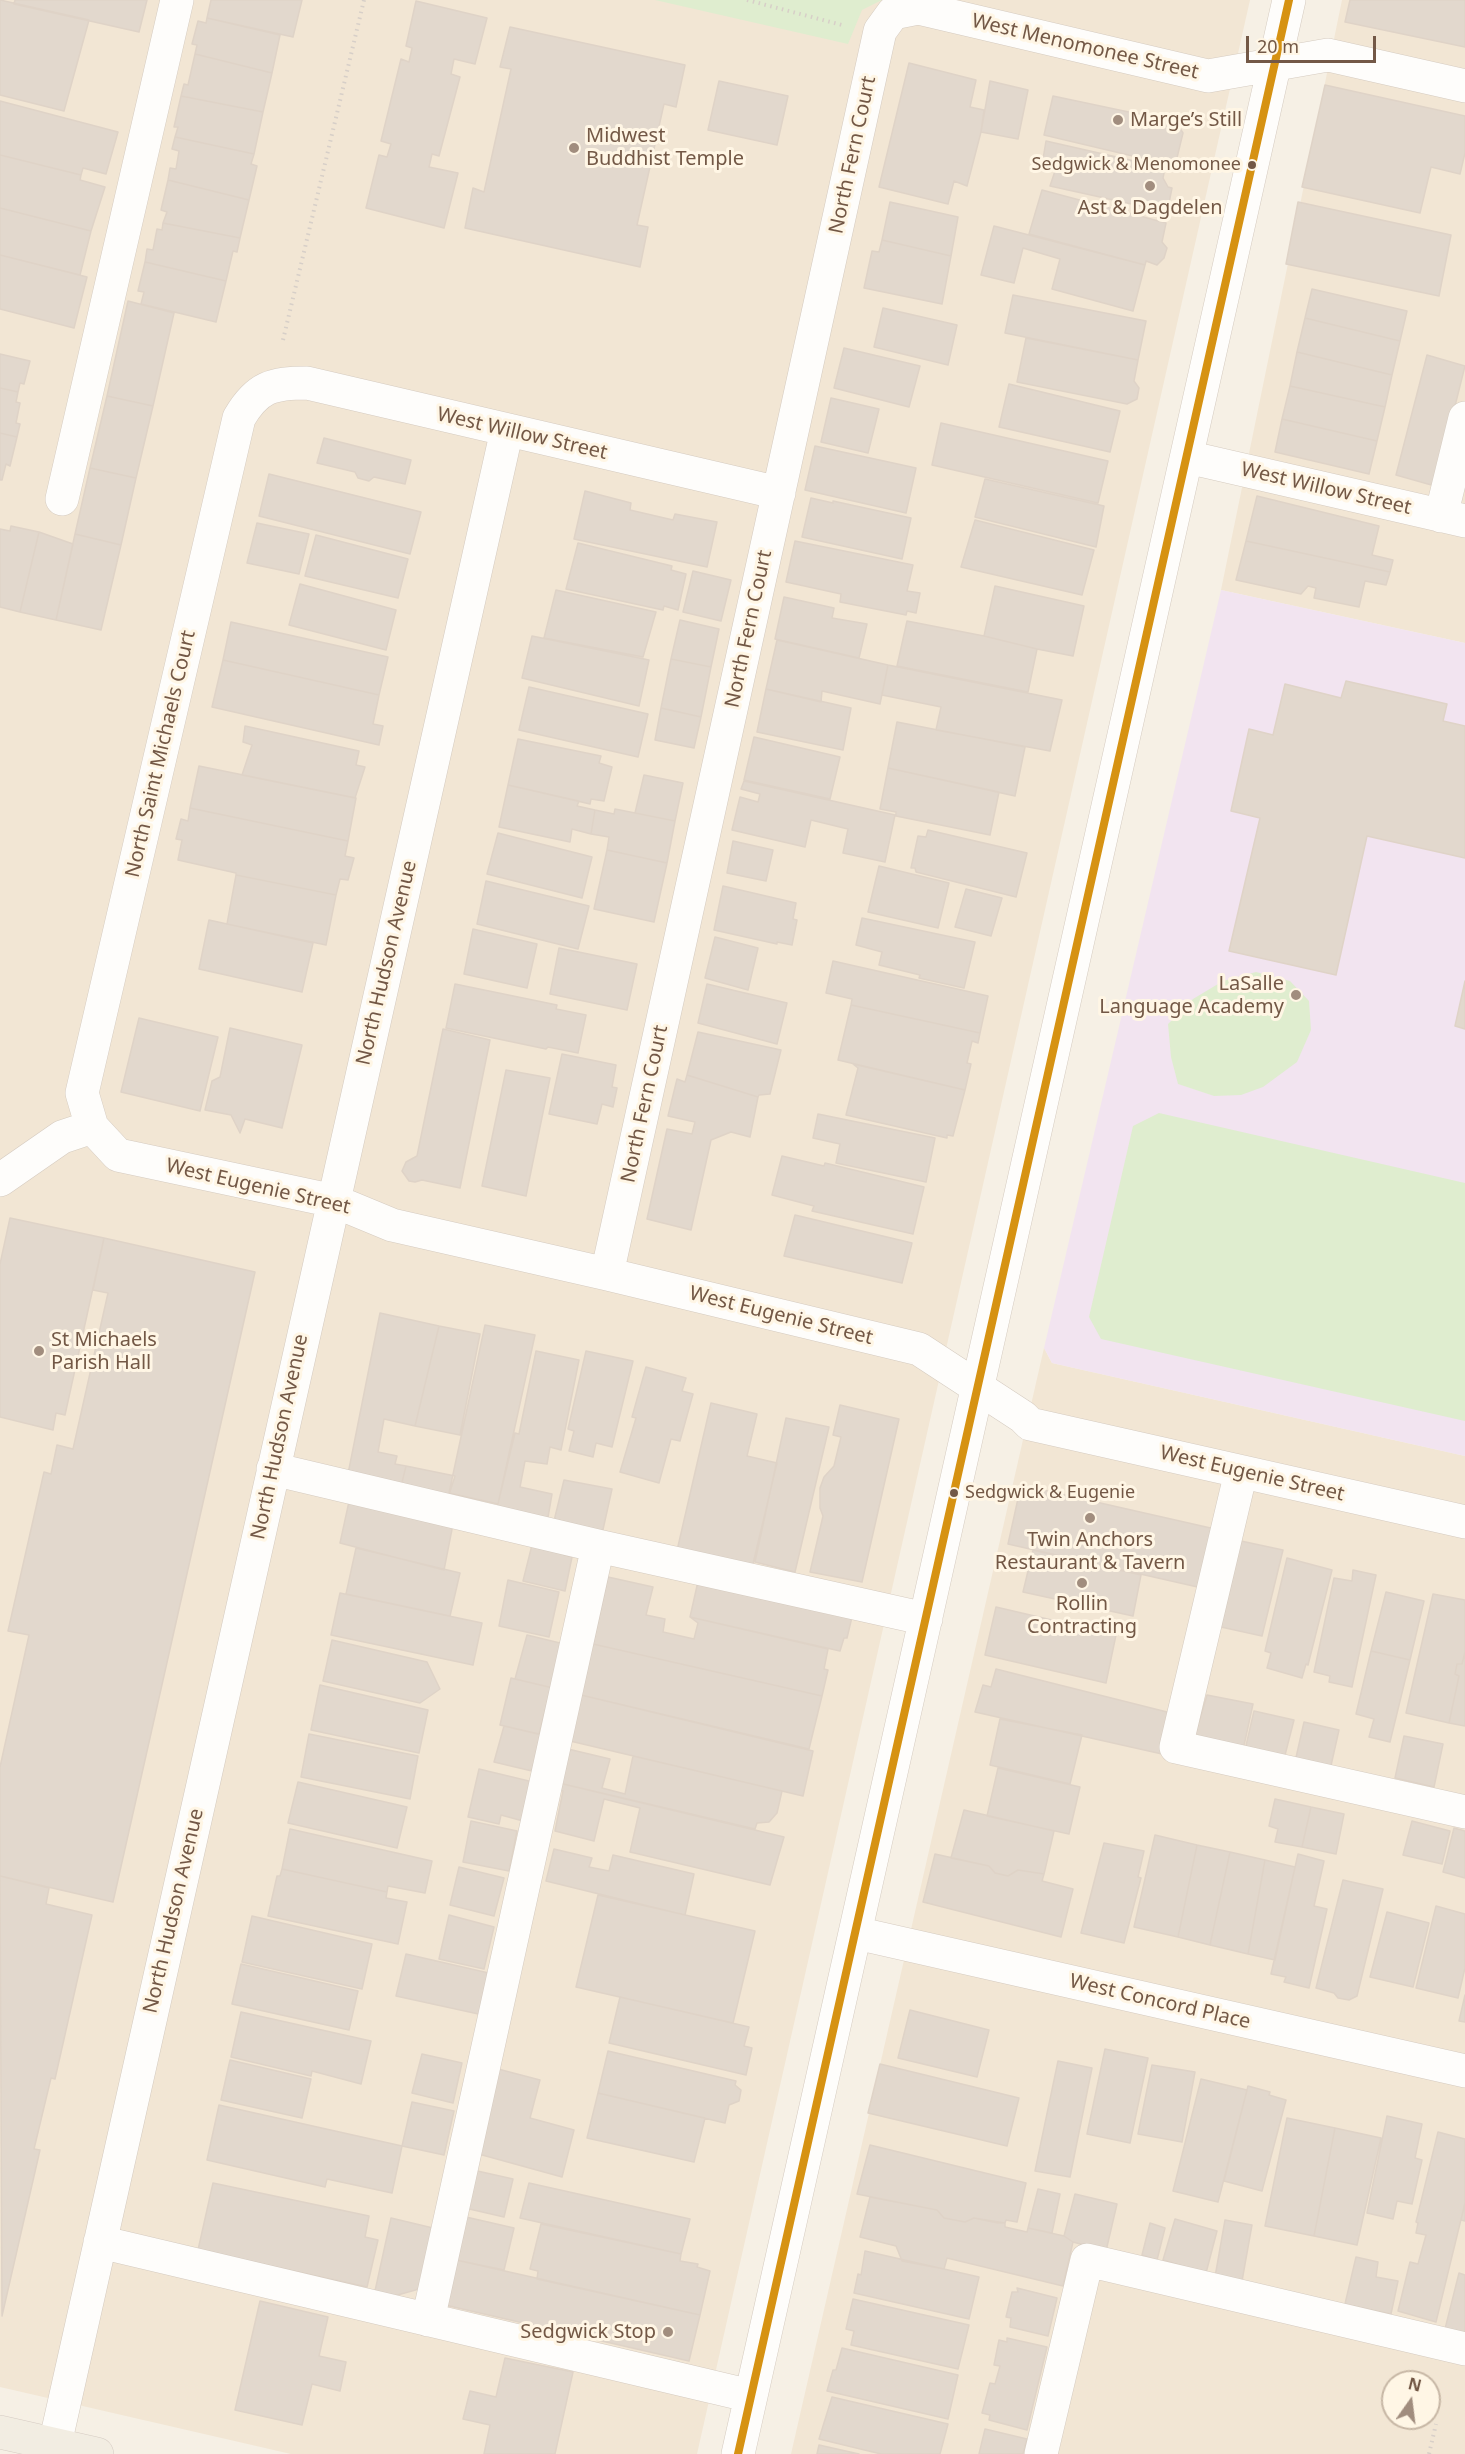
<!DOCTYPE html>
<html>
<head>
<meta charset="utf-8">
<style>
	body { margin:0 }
	#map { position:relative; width:1465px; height:2454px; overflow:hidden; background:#f6f0e5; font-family:"Noto Sans",sans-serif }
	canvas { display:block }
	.north { position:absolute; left:1381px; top:2370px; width:60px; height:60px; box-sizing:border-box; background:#fff6e5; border:2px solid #c7b7a5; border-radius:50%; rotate:14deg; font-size:16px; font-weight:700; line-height:24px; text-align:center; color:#735846 }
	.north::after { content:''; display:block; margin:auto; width:21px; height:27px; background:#a18d7e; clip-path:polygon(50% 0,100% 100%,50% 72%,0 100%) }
	.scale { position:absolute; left:1246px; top:36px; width:130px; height:27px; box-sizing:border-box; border:3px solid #735846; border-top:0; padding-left:8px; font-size:18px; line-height:21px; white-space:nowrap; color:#735846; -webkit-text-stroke:4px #fff6e5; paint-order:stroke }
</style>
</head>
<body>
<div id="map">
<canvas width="1465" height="2454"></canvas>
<div class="north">N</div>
<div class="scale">20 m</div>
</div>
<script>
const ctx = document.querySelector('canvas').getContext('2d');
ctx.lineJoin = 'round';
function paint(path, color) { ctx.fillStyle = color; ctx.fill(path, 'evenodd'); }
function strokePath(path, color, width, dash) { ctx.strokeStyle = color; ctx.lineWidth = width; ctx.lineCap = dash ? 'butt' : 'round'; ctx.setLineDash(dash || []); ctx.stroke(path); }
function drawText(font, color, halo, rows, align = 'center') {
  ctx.font = font + ' "Noto Sans",sans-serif'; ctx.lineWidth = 6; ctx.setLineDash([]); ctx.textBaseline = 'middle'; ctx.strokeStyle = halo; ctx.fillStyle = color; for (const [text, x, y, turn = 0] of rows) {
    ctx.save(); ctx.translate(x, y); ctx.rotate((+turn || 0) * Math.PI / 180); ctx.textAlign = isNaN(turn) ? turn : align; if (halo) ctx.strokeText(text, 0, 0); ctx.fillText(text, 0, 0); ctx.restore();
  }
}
paint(new Path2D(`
	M0,0h1250l-553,2454h-406l-291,-67z
	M1342,0h123v643l-244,-53z
	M1044,1348l8,15 413,93v998h-674zM1393,2382h36v36h-36z`), '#f2e6d4');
paint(new Path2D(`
	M1221,590l244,53v813l-413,-93 -8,-15z`), '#f2e4f0');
paint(new Path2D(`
	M655,0h227l-20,10 -14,34z
	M1256,972l34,9 19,20 2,29 -14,32 -34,25 -22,8 -27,1 -36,-12 -7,-27 -3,-33 25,-25 30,-18z
	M1159,1113l306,70v238l-364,-82 -12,-22 44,-191z`), '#dfedcf');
const building = new Path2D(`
	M0,0l89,20 -25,91 -64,-16z
	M15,0h132l-8,32 -125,-28z
	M211,0h91l-9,37 -86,-19z
	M1350,0h115v47l-120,-25z
	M416,1l71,17 -12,46 -21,-5 -3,15 9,3 -21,79 -7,-2 -3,13 29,6 -14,55 -78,-20 13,-53 8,2 4,-13 -10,-3 20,-82 8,3 3,-14 -6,-2z
	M207,18l73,17 -8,38 -77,-19 2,-9 -5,-1 6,-23 8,2z
	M510,27l175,38 -9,42 -12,-3 -27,121 11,2 -8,40 -175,-39 8,-40 11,4 27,-123 -11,-2z
	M195,54l77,19 -9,39 -82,-16 3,-12 4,1z
	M909,63l67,17 -6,27 14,3 -3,22 -14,54 -13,-5 -6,23 -69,-17z
	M719,81l69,15 -11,49 -69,-15z
	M990,81l38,9 -10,49 -37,-7z
	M1325,85l140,31v37l-5,21 -29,-7 -11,46 -118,-26z
	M181,96l82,16 -9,42 -79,-17 3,-10h-4z
	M1053,96l123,26 7,11 -8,33 -131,-31z
	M0,101l118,31 -12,42 -23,-6 -2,7 -81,-20z
	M175,137l79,17 -3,10 6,2 -8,34 -81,-20 2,-12 6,1 3,-18 -7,-2z
	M1046,141l119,27 -2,10 5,9 4,1 -3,15h-6l-4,7 -109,-24 6,-18 -14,-3z
	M0,155l81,20 -1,5 25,7 -14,44 -91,-23z
	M168,180l81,20 -9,38 -77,-15 4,-11 -6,-2z
	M1042,190l124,33 -4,19 5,6 -3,10 -7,7 -11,-4 -1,4 -116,-31z
	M890,202l68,15 -7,39 -69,-16z
	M1298,202l153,33 -12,61 -153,-32z
	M0,208l91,23 -11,44 -80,-20z
	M163,223l77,15 -3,14 -4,-1 -7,30 -81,-19 2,-13 6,1 4,-21 5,1z
	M994,226l151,39 -12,46 -81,-22 8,-30 -37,-11 -9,35 -33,-8z
	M882,240l69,16 -9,48 -78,-16 8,-37 7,1z
	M0,255l87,22 -13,51 -74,-19z
	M145,262l81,19 -10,41 -75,-18 3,-12 -6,-1z
	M1312,289l95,22 -7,30 -95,-23z
	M1013,295l133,26 -8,39 -133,-27z
	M128,301l46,12 -21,93 -46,-10z
	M883,308l74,17 -9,40 -74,-18z
	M1305,318l95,23 -8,34 -95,-23z
	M1026,338l112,22 -4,21 5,7 -2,11 -10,5 -110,-22z
	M844,348l76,18 -11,41 -75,-19z
	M1297,352l95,23 -7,32 -95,-21z
	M0,354l30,7 -6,23 -4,-1 -2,9 -18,-4z
	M1427,355l38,11 -30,120 -39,-11z
	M1009,384l111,27 -10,41 -111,-25z
	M1290,386l95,21 -8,34 -95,-22z
	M0,388l18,4 -2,10 4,1 -4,20 4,1 -3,13 -17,-4z
	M107,396l46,10 -17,72 -46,-10z
	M831,398l48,11 -11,44 -47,-11z
	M1282,419l95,22 -8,33 -94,-22z
	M941,423l167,38 -10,42 -166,-38z
	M0,433l17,4 -7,29 -4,-2 -4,16h-2z
	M324,438l87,22 -6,24 -31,-7 -5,4 -11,-3 -3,-6 -38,-9z
	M815,446l101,22 -10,45 -101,-23z
	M90,468l46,10 -15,67 -46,-11z
	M269,474l152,38 -11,42 -151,-38z
	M985,479l119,27 -8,41 -121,-30z
	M585,491l46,12 -1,7 43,10 2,-6 42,8 -10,45 -133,-28z
	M1257,496l122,30 -7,29 21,5 -3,12 -144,-31z
	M811,498l22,5v-2l78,17 -9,41 -100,-22z
	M975,520l119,30 -12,45 -121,-28z
	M257,523l52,11 -10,40 -52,-11z
	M11,526l28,6 -19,80 -20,-5v-78l10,2z
	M39,532l34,12 -17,76 -36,-8z
	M75,534l46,11 -20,85 -45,-10z
	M316,535l92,24 -10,39 -93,-22z
	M795,541l118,24 -6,26 13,2 -4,20 -9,-2 -1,4 -66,-13 1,-8 -55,-12z
	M1246,541l144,31 -4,13 -21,-4 -6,26 -45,-9 2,-10 -8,-2 -7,8 -65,-14z
	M578,543l94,23 -1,4 15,4 -8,36 -14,-4 -1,4 -97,-21z
	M693,571l38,9 -10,41 -38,-9z
	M300,584l96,26 -10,40 -97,-25z
	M995,586l89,20 -11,50 -36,-7 -53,-13z
	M556,590l100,22 -13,45 -99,-19z
	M784,597l50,11 -2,10 35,6 -8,34 -84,-19z
	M680,620l39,9 -8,38 -40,-8z
	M907,621l77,15 53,13 -9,43 -131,-26z
	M231,622l157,35 -9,38 -156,-35z
	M532,636l117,24 -10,46 -117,-28z
	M777,640l111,25 -8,39 -58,-13 -1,11 -55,-13z
	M671,659l40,8 -10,50 -40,-9z
	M223,660l156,35 -6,29 10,2 -4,19 -167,-38z
	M888,665l174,35 -12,51 -114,-21 5,-23 -59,-12z
	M1346,681l101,23 -4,17 22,5v132l-98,-22 -31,139 -107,-24 31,-133 -29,-7 18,-82 24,6 12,-51 56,14z
	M529,687l119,27 -10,43 -119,-27z
	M766,689l85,19 -8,42 -86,-18z
	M661,708l40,9 -7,31 -39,-8z
	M897,722l128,25 -10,49 -127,-28z
	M245,726l114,25 -3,14 9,2 -10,31 -113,-23 10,-30 -9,-3z
	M754,737l86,20 -10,42 -86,-19z
	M518,739l83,17 -2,7 13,4 -8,34 -13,-2 -1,5 -82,-19z
	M199,766l157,32 -8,43 -158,-33z
	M888,768l111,24 -9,43 -94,-19v-4l-16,-3z
	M644,775l39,8 -8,38 -40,-8z
	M744,781l151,34 -10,47 -42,-9 5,-24 -37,-9 -6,27 -73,-17 8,-33 18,5 2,-8 -19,-5z
	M508,785l71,16 -2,5 18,4 -4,24 -19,-5 -2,13 -71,-15z
	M190,808l158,33 -3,15 9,2 -6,22 -8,-1 -4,16 -100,-20v-2l-58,-13 4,-20 -6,-1 5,-20 7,2z
	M615,809l60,12 -8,42 -60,-13 2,-13 -18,-3 4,-24 19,4z
	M928,830l99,23 -11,44 -100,-25 -1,-4h-4l7,-32 8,1z
	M498,833l94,24 -10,41 -95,-24z
	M733,841l40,9 -7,31 -39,-8z
	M607,850l60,13 -13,59 -60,-13z
	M879,866l70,17 -11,45 -70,-16z
	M236,875l100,20 -10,50 -99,-21z
	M486,881l103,25 -11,43 -101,-25z
	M723,886l73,17 -3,16 4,1 -5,25 -15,-3v2l-63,-14z
	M966,889l36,9 -11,38 -36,-9z
	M862,918l113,24 -11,46 -45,-10 1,-3 -41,-10 3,-13 -26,-7z
	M209,920l104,23 -11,49 -103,-23z
	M473,929l64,15 -10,44 -63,-14z
	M715,937l43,11 -10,42 -43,-12z
	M559,948l78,16 -10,46 -77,-16z
	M833,961l155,35 -8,37 -129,-28 1,-6 -26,-6z
	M1465,981v48l-10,-3z
	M455,984l102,21 -1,4 30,6 -8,38 -30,-6 -2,2 -100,-21z
	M707,984l80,19 -10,41 -79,-21z
	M851,1005l129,28 -2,10 -6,-2 -5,22 4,1 -6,26 -127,-30z
	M139,1018l79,19 -18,74 -79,-19z
	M230,1028l72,17 -20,83 -37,-9 -5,14 -9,-18 -26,-5 7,-29 8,-4z
	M443,1029l47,11 -30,148 -38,-8 -7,2 -6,-1 -7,-10 4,-9 11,-6z
	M698,1032l83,18 -11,44 -11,1 -1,2 -71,-22z
	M562,1054l54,11 -4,22 5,1 -4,19 -11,-3 -5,20 -48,-10z
	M853,1064l112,26 -12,46 -6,-1v3l-101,-23 12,-47z
	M506,1070l44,8 -24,118 -44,-10z
	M687,1075l71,22 -8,40 -19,-5 -20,8 -20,90 -44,-11 20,-90 25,5 3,-12 -27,-6 9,-37 8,3z
	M818,1114l117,24 -9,44 -90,-19 4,-19 -27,-6z
	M782,1156l42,10 1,-3 99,24 -11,47 -101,-23 2,-5 -42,-11z
	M795,1215l117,28 -10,40 -118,-27z
	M10,1218l94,20 -39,177 -9,-2 -3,17 -53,-13v-153z
	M104,1238l151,34 -142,630 -113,-26v-109l29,-132 -21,-4 36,-159 7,2 6,-29 16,4 35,-156 -15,-3z
	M380,1313l59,13 -24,100 -31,-7 -6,33 19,4 -2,8 11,2 -6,25 -53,-12z
	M485,1325l50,10 -37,169 -49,-11z
	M439,1326l41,8 -20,101 -45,-9z
	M536,1351l43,9 -18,90 -11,-3 -3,17 -22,-3 -5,26 32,7 -5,29 -51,-11 19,-79 4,1z
	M586,1351l47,10 -21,86 -16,-4 -3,14 -24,-6 5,-20 -6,-2z
	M646,1367l40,11 -4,13 11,3 -13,47 -9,-2 -12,44 -39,-11 16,-54 -4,-1z
	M711,1403l46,11 -10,42 30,7 -26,109 -75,-17z
	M840,1405l59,14 -37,163 -52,-10 13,-56 -3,-8v-20l4,-11 10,-11 7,-29 -8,-2z
	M786,1418l43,9 -34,145 -40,-10z
	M406,1466l49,10 -8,25 -47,-10z
	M564,1480l48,9 -10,45 -49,-9z
	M1021,1485l194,44 -13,59 -194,-44z
	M350,1497l104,22 -10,51 -104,-27z
	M533,1541l32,8 -1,6 8,2 -7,34 -42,-10z
	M1241,1541l42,9 -21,86 -41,-9z
	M356,1548l104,25 -10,43 -104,-22z
	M1033,1550l108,25 -8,41 -110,-24z
	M1287,1558l45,12 -24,95 -2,-1 -4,14 -35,-10 4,-15 -6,-2z
	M1353,1570l23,5 -24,112 -23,-5 1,-6 -16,-4 20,-94 18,3z
	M608,1577l45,10 -7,28 19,4 -2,13 31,7 4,-16 -8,-6 138,32 -4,20 4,1 -6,26 -229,-52z
	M699,1577l154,36 -6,25h-3l-4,13 -150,-34z
	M508,1580l51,12 -10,45 -50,-11z
	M1386,1592l38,9 -14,59 -39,-9z
	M340,1593l142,30 -9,42 -142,-30z
	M1433,1594l32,6v52l-3,12h-5l-2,10 4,2 -10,47 -43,-10z
	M996,1607l120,28 -10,48 -121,-28z
	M527,1635l37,9 -11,44 -38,-9z
	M332,1640l95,22 13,27 -20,14 -97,-22z
	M593,1644l229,52 -13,53 -228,-54z
	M1371,1651l39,9 -20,82 -21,-5 5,-18 -18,-5z
	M1465,1652v74l-16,-3 10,-47 -4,-2 2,-10h5z
	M996,1669l175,44 -9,41 -187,-42 8,-27 8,2z
	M511,1678l42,10h-2l-12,46 -39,-9z
	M320,1685l108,25 -9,43 -108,-23z
	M581,1695l232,56 -10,45 -233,-55z
	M1207,1695l46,9 -10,46 -49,-11z
	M1254,1711l40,9 -10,39 -39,-9z
	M1000,1719l82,16 -12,49 -80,-19z
	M1304,1722l35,8 -9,40 -35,-8z
	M504,1726l38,9 -10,36 -38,-9z
	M309,1734l109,22 -8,43 -109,-22z
	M1404,1736l39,8 -9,43 -39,-9z
	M568,1749l42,10 -8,29 23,6 8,-38 149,35 -5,22 -8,9 -12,1 -2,6 -196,-46z
	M998,1768l82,19 -11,47 -82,-18z
	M479,1769l54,13 -10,39 -22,-6 -2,9 -31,-7z
	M298,1782l109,25 -10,41 -109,-25z
	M559,1783l225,54 -14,48 -140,-33 10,-44 -36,-9 -10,42 -39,-10 8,-40 -5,-2z
	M1275,1799l36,8 -9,40 -27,-5 3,-13 -9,-3z
	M1311,1807l33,7 -8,40 -34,-7z
	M964,1810l90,21 -10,43 -26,-4 -10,6 -13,-3 -6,-7 -38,-8z
	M471,1821l46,10 -8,40 -46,-9z
	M1412,1821l38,10 -8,33 -39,-9z
	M1454,1828l11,3v47l-22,-6z
	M290,1829l142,32 -7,32 -37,-7 -1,6 -105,-23z
	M1155,1835l42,10 -19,92 -44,-10z
	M1104,1843l40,8 -6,26 3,1 -17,65 -43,-10z
	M1197,1845l33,7 -20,93 -32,-8z
	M554,1849l38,9 -3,9 20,4 4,-16 81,19 -9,41 -139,-34z
	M1230,1852l35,8 -17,94 -38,-9z
	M935,1854l54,12 6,7 13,3 10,-6 26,4 -2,7 31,8 -12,48 -138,-35z
	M1298,1854l26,7 -10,45 13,3 -18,79 -25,-6 2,-5 -15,-3z
	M1265,1860l30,7 -20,93 -27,-6z
	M459,1867l45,11 -10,38 -44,-11z
	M282,1869l105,23 -1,6 21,4 -9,42 -130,-28 9,-40h3z
	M0,1876l49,12 -3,16 46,11 -37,164 -4,-1 -17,71 6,1 -38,166z
	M1343,1880l40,9 -26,107 -8,4 -11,-2 -4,-5 -18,-5z
	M598,1895l157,36 -22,92 -157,-36z
	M1436,1906l29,8v54l-7,30 -42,-10z
	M1387,1912l42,11 -16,64 -43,-10z
	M449,1915l45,12 -10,42 -45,-10z
	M252,1916l120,28 -10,45 -120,-27z
	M406,1954l87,20 -10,41 -87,-19z
	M241,1964l117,27 -9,39 -117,-26z
	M1465,1995v27l-6,-1z
	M620,1997l129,30 -5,19 8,2 -6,27 -137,-32z
	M910,2010l79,20 -12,47 -79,-19z
	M241,2012l130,29 -10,43 -49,-13 -1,5 -80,-19z
	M1105,2049l43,9 -18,85 -43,-9z
	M608,2051l128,30 -1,4 6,5 -2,11 -10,4 -4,18 -127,-30z
	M422,2054l40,9 -9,40 -41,-10z
	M230,2060l81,19 -9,39 -81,-18z
	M1058,2061l34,7 -22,109 -35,-6z
	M880,2064l139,34 -12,48 -139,-33z
	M1152,2065l43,7 -13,70 -44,-8z
	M498,2069l42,11 -10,38 44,12 -12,47 -87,-24z
	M1201,2079l46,11 -29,112 -45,-11z
	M1248,2086l22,6 -1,3 17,5 -24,91 -38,-10z
	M598,2093l107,25 -11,44 -107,-24z
	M412,2102l42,9 -10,44 -42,-9z
	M219,2105l183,41 -10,47 -65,-14 -2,8 -118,-27z
	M1387,2116l35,8 -7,34 7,2 -10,44 -15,-3 -4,18 -26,-6z
	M1287,2118l48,10 -21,108 -49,-10z
	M1335,2128l46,10 -24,107 -43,-9z
	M1438,2132l27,7v64l-29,119 -38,-11 12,-49 8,2 8,-29 -10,-2 2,-10 -2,-1z
	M870,2145l156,38 -9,39 -11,-2 -1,3h-7l-24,-5 -9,4 -21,-4 -7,-8 -80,-16z
	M473,2170l40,9 -9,38 -39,-9z
	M213,2183l156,33 -4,21 13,3 -11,47 -169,-37z
	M529,2183l161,36 -9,35 -161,-36z
	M1038,2189l22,5 -8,39 -24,-5z
	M1075,2194l42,10 -11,47 -33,-9 -9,-6z
	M870,2197l67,13 7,8 21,4 9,-4 31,5v4l22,5 1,-4 36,8 9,6 -10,44 -116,-28 -3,11 -42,-8 -6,-15 -36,-9z
	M1465,2203v18l-4,-1z
	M466,2217l48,11 -10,42 -48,-10z
	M391,2218l42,10 -14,61 -25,7 -19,-5z
	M1175,2219l42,12 -11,42 -43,-13z
	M1225,2220l27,5 -10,56 -27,-4z
	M1150,2223l15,5 -8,32 -15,-5z
	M541,2224l140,30 -1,7 18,3 -1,3 13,4 -10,44 -163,-36 1,-8 -8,-2z
	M865,2251l114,26 -10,42 -115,-26 4,-19 3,1z
	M1356,2257l22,5 -2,15 22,4 -7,33 -46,-10z
	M456,2260l244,55 -11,46 -244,-56z
	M1459,2273l6,2v59l-20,-5z
	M1017,2288l40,10 -9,38 -38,-9 1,-9 -5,-1 6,-25h6z
	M853,2299l116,26 -11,44 -107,-24 3,-14 -8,-2z
	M260,2301l68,16 -9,39 27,6 -6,29 -28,-7 -10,41 -67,-15z
	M1007,2338l40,9 -20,83 -38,-10 1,-5 -8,-2 8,-30 5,1 5,-18 -6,-1 5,-25 8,2z
	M842,2348l116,27 -10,44 -121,-28 6,-21h3z
	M505,2358l68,14 -18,82h-71l6,-29 -27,-6 7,-28 26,6z
	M832,2397l116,27 -8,30h-59l-62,-15z
	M985,2429l42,10 -4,15h-44z
	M819,2445l40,9h-42z`);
paint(building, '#e2d8cd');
strokePath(building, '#dfd3c7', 1.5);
const minor = new Path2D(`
	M1187,457l278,64
	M779,493l-472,-110c-35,0 -50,4 -68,35l-157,675 10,34 26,28 216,46 58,24 215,49 312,75 104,68 7,7 435,98
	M62,499l115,-499
	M1441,516l24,-98
	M0,1180l62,-43 30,-10
	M607,1274l273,-1243 13,-18 25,-5 290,68 120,-21 137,31
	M273,1469l325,77 328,73
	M1241,1472l-65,275 289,65
	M856,1933l609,138
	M100,2242l651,154
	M428,2320l170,-774
	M55,2444l452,-2014
	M738,2454l551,-2454
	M1041,2454l46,-194 378,89`);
const major = new Path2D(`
	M0,2432l97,22`);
strokePath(minor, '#d5cbc0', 34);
strokePath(major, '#d5cbc3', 34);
strokePath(new Path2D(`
	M747,0l95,25
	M283,340l81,-340
	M1429,2454l7,-30`), '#d7cfc8', 4, [1.5, 4.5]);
strokePath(minor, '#fefdfb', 33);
strokePath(major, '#f2ede2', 33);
strokePath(new Path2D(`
	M738,2454l551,-2454`), '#d69212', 8);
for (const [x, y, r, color] of [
	[1118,120,6,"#a18d7e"],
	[574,148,6,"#a18d7e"],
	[1252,165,5,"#735846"],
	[1150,186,6,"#a18d7e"],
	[1296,995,6,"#a18d7e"],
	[39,1351,6,"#a18d7e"],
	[954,1493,5,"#735846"],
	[1090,1518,6,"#a18d7e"],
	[1082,1583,6,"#a18d7e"],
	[668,2332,6,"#a18d7e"]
]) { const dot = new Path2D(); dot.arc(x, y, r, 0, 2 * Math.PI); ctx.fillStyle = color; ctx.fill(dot); strokePath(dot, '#fff6e5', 2); }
drawText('18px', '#735846', '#fff6e5', [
	["Sedgwick & Menomonee",1241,165],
	["Sedgwick & Eugenie",965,1493,"left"]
], 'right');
drawText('20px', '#735846', '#fff6e5', [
	["West Menomonee Street",1085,47,13],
	["North Fern Court",853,155,-78],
	["West Willow Street",522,434,13],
	["West Willow Street",1326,489,13],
	["North Fern Court",749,629,-78],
	["North Saint Michaels Court",161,754,-77],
	["North Hudson Avenue",387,963,-77],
	["North Fern Court",645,1104,-78],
	["West Eugenie Street",258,1187,13],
	["West Eugenie Street",781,1316,14],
	["North Hudson Avenue",280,1437,-78],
	["West Eugenie Street",1252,1474,13],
	["North Hudson Avenue",174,1911,-77],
	["West Concord Place",1160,2002,13]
]);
drawText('20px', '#735846', '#fff6e5', [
	["Marge’s Still",1130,120],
	["Midwest",586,136],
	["Buddhist Temple",586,159],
	["Ast & Dagdelen",1150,208,"center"],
	["LaSalle",1284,984,"right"],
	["Language Academy",1284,1007,"right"],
	["St Michaels",51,1340],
	["Parish Hall",51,1363],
	["Twin Anchors",1090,1540,"center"],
	["Restaurant & Tavern",1090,1563,"center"],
	["Rollin",1082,1604,"center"],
	["Contracting",1082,1627,"center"],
	["Sedgwick Stop",656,2332,"right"]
], 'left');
</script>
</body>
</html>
